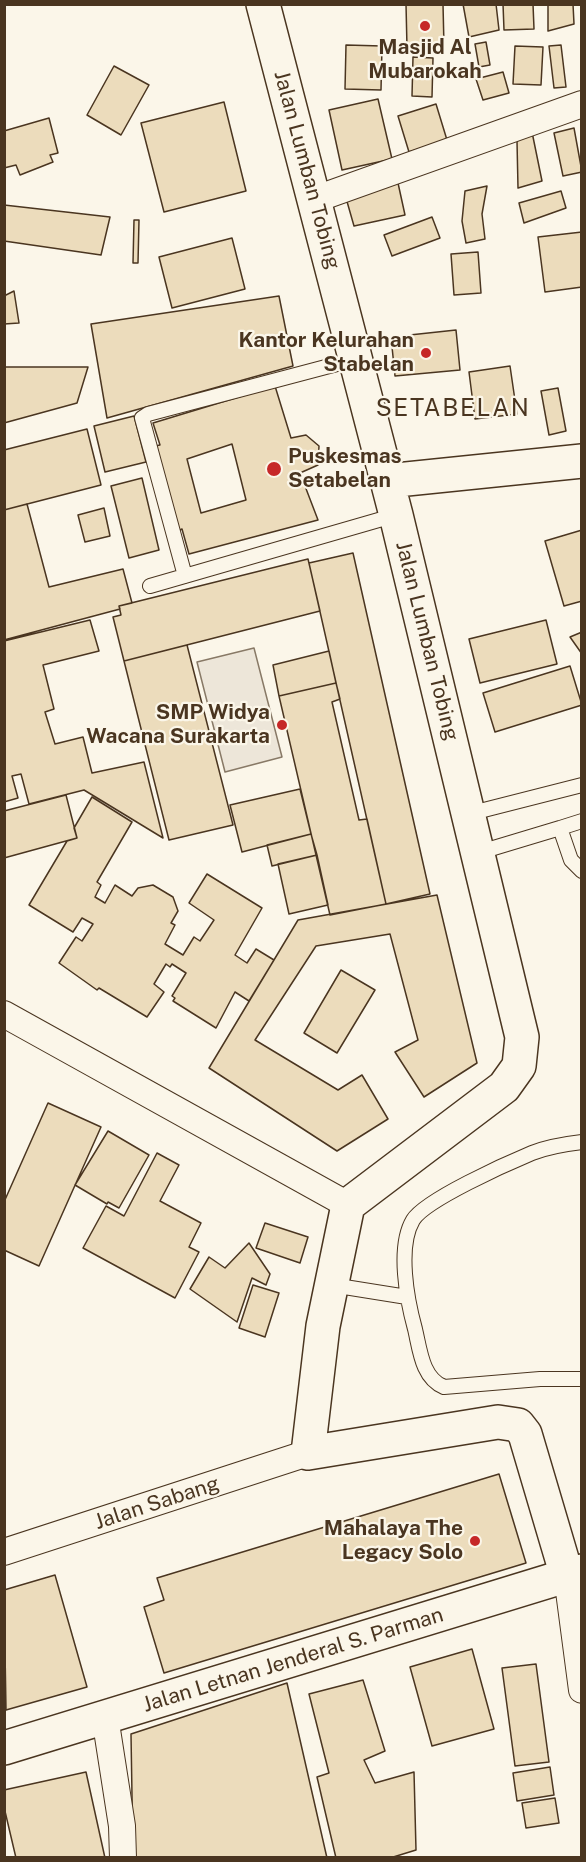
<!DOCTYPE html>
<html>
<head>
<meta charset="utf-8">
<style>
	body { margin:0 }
	#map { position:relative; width:586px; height:1862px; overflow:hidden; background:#fbf6e9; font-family:"Public Sans",sans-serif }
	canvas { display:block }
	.frame { position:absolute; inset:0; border:6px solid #4a3520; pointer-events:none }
</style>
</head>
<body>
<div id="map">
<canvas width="586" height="1862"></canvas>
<div class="frame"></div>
</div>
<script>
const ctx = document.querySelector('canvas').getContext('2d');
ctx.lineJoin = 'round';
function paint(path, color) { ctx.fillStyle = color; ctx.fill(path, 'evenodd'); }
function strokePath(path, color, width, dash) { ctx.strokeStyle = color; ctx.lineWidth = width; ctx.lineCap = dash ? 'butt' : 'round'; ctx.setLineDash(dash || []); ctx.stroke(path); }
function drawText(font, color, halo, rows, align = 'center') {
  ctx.font = font + ' "Public Sans",sans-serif'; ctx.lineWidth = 4.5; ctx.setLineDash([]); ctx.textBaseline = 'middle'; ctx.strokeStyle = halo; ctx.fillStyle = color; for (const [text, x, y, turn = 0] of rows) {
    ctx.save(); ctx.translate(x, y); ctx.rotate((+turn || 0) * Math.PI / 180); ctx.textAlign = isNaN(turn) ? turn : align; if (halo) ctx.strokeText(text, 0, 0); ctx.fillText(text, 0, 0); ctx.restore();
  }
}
const green = new Path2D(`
	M254,648l28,109 -57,15 -28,-110z`);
paint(green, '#ede6d9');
strokePath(green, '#887966', 1.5);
const building = new Path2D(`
	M406,4h37l1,43 -37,1z
	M463,4h33l3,26 -30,7z
	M503,4h30l1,25 -30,1z
	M548,4h25l1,20 -26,7z
	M486,42l4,23 -11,2 -4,-23z
	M346,45l36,1 -1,44 -36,-1z
	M561,45l5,42 -12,1 -5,-42z
	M515,46l28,1 -2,38 -28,-1z
	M413,57l20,1 -1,39 -20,-1z
	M114,66l35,19 -28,50 -34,-20z
	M503,72l6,21 -26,7 -7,-21z
	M378,99l14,60 -50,11 -13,-60z
	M224,102l22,89 -82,21 -23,-89z
	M436,104l11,36 -38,12 -11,-36z
	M49,118l9,35 -8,2 3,7 -33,13 -4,-10 -12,3v-37z
	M574,128l8,44 -19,4 -9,-43z
	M532,132l10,49 -24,7 -1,-47z
	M398,183l7,32 -51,11 -8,-28z
	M487,186l-5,28 3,25 -19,4 -4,-22 3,-30z
	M561,191l5,17 -42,15 -5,-20z
	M4,205l106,12 -9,38 -97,-14z
	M432,217l8,21 -48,18 -8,-21z
	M134,220h5l-1,43h-5z
	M582,232v55l-37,5 -7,-55z
	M232,238l13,51 -73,19 -13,-51z
	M478,252l3,41 -27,2 -3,-41z
	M14,291l5,32 -15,1v-28z
	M279,296l14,70 -186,52 -16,-94z
	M456,330l4,40 -65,6 -4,-39z
	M510,366l7,48 -42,5 -6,-47z
	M4,367h84l-11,36 -73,20z
	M275,386l16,52 15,-3 13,11 -1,19 -18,8 18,47 -129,34 -7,-25 -4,2 -23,-85 5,-1 -7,-22zM232,444l14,56 -45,13 -14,-54z
	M558,388l8,43 -17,4 -8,-44z
	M134,416l12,46 -41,10 -11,-46z
	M87,429l14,56 -97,25v-60z
	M142,478l17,72 -30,8 -18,-72z
	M27,504l22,83 74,-18 9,34 -13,3 1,3 -116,31v-130z
	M104,508l6,28 -25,6 -7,-27z
	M582,530v71l-18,5 -19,-65z
	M353,553l77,341 -44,10 -77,-341z
	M308,559l12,52 -196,50 -11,-44 8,-2 -2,-9z
	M90,620l9,31 -56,14 11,44 -9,3 10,32 28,-7 9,36 52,-11 19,76 -79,-48 -55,14 -8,-30 -9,2 6,22 -14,4v-161z
	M546,620l11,44 -77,19 -11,-44z
	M582,632v22l-12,-17z
	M187,645l46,180 -64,15 -45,-179z
	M329,651l7,32 -57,13 -6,-31z
	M570,666l12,39 -87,27 -12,-39z
	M336,683l4,16 -8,3 27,118 8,-1 19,85 -56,11 -51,-219z
	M300,789l11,45 -69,18 -12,-47z
	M66,795l11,43 -73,20v-47z
	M92,797l40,25 -35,60 4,3 -6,12 10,6 10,-18 17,11 6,-8 15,-3 20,12 5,14 -7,12 4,2 -10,19 18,11 11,-18 6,4 14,-21 -25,-17 18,-29 55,34 -27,47 12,8 9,-14 18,11 -25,41 -14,-9 -19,36 -43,-27 2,-3 -3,-2 14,-23 -14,-9 -2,3 -4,-3 -12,20 10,8 -17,25 -48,-29 -2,2 -38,-27 17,-26 6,4 11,-17 -11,-6 -9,14 -44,-27 38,-64 10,-3 -3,-10z
	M311,834l6,21 -45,11 -5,-21z
	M317,855l11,50 -39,9 -11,-50z
	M437,895l40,168 -53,34 -29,-45 23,-12 -28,-106 -74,12 -61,94 83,50 24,-15 26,44 -51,32 -128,-83 89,-148z
	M341,970l34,20 -38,63 -33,-20z
	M48,1103l53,24 -62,139 -35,-16v-48z
	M108,1131l41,24 -30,53 -11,-6 -1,2 -32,-19z
	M157,1153l22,12 -19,36 41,22 -12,24 10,5 -24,46 -92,-50 23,-42 18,10z
	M265,1223l43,14 -8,26 -44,-15z
	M249,1243l21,31 -4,11 -14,-7 -15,44 -47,-33 19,-32 16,11z
	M253,1285l26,8 -14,44 -26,-9z
	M499,1474l27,89 -362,110 -20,-66 20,-7 -7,-22z
	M55,1575l32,112 -81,23 -2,-120z
	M472,1649l22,80 -62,17 -22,-79z
	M536,1664l13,98 -34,4 -13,-98z
	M363,1680l22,71 -21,9 11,23 39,-11 2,78 -26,8h-54l-19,-81 12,-4 -20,-79z
	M287,1683l40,175h-194l-2,-124z
	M550,1767l4,28 -37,6 -4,-28z
	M86,1772l19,86h-89l-12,-51v-17z
	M555,1798l4,25 -33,5 -4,-25z`);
paint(building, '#ecdcbc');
strokePath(building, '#4a3520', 1.5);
const service = new Path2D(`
	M185,576l-43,-158 6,-4 208,-55
	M150,586l246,-71
	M468,814l114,-29
	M560,828l22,-7
	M477,853l83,-25 11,32 11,11
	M582,1142c-17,2 -35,5 -50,11 -24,10 -107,47 -119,67 -16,27 -6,80 2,109 5,21 7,49 29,58l96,-8h42
	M332,1285l75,12`);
const minor = new Path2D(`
	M316,199l266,-95
	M4,1014l344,191
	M4,1552l304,-99
	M567,1576l15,114
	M105,1717l17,109 1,32`);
const tertiary = new Path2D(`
	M263,4l133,511 126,522 -3,29 -15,21 -156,118 -25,121 -15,127 190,-31 20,3 7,9 42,142
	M387,481l195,-20`);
const secondary = new Path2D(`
	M4,1748l578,-177`);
strokePath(service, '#4a3520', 16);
strokePath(minor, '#4a3520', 28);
strokePath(tertiary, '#4a3520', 36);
strokePath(secondary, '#4a3520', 36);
strokePath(service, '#fbf6e9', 14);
strokePath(minor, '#fbf6e9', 26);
strokePath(tertiary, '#fbf6e9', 33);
strokePath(secondary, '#fbf6e9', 33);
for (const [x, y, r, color] of [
	[425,26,6,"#c62828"],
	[426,353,6,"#c62828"],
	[274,469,8,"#c62828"],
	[282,725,6,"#c62828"],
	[475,1541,6,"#c62828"]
]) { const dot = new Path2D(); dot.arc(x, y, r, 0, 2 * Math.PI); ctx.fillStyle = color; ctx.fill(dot); strokePath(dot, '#fbf6e9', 2); }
drawText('bold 21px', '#4a3520', '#fbf6e9', [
	["Masjid Al",425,48,"center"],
	["Mubarokah",425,72,"center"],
	["Kantor Kelurahan",414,341],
	["Stabelan",414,365],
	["Puskesmas",288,457,"left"],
	["Setabelan",288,481,"left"],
	["SMP Widya",270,713],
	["Wacana Surakarta",270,737],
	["Mahalaya The",463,1529],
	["Legacy Solo",463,1553]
], 'right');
drawText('21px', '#4a3520', '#fbf6e9', [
	["Jalan Lumban Tobing",307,170,75],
	["Jalan Lumban Tobing",427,641,76],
	["Jalan Sabang",157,1503,-18],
	["Jalan Letnan Jenderal S. Parman",293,1660,-17]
]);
ctx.letterSpacing = '1.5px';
drawText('24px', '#4a3520', '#fbf6e9', [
	["SETABELAN",453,409]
]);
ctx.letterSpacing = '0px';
</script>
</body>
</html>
